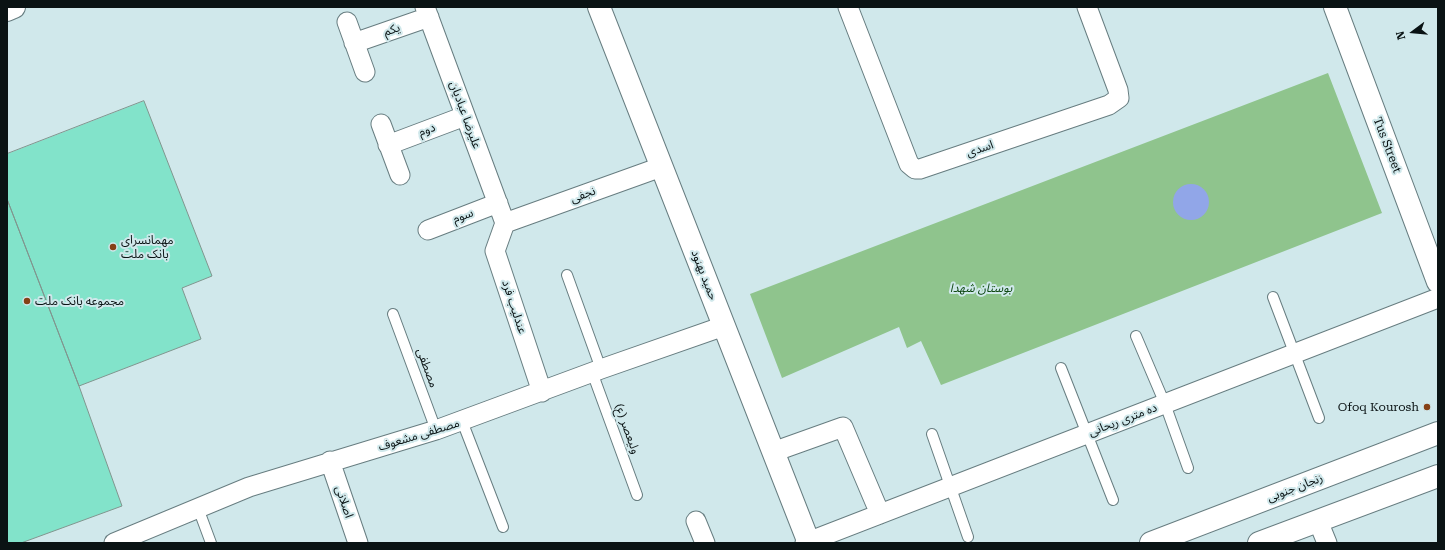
<!DOCTYPE html>
<html>
<head>
<meta charset="utf-8">
<style>
	body { margin:0 }
	#map { position:relative; width:1445px; height:550px; overflow:hidden; background:#d0e8eb; font-family:"Roboto Serif",serif }
	canvas { display:block }
	.frame { position:absolute; inset:0; border:8px solid #0a1314; pointer-events:none }
	.north { position:absolute; left:1393px; top:12px; width:40px; height:40px; -webkit-text-stroke:3px #d0e8eb; paint-order:stroke; rotate:254deg; font-size:11px; font-weight:700; line-height:16px; text-align:center; color:#0a1314 }
	.north::after { content:''; display:block; margin:auto; width:14px; height:18px; background:#0a1314; clip-path:polygon(50% 0,100% 100%,50% 72%,0 100%) }
</style>
</head>
<body>
<div id="map">
<canvas width="1445" height="550"></canvas>
<div class="frame"></div>
<div class="north">N</div>
</div>
<script>
const ctx = document.querySelector('canvas').getContext('2d');
ctx.lineJoin = 'round';
function paint(path, color) { ctx.fillStyle = color; ctx.fill(path, 'evenodd'); }
function strokePath(path, color, width, dash) { ctx.strokeStyle = color; ctx.lineWidth = width; ctx.lineCap = dash ? 'butt' : 'round'; ctx.setLineDash(dash || []); ctx.stroke(path); }
function drawText(font, color, halo, rows, align = 'center') {
  ctx.font = font + ' "Roboto Serif","Noto Sans Arabic",serif'; ctx.lineWidth = 4; ctx.setLineDash([]); ctx.textBaseline = 'middle'; ctx.strokeStyle = halo; ctx.fillStyle = color; for (const [text, x, y, turn = 0] of rows) {
    ctx.save(); ctx.translate(x, y); ctx.rotate((+turn || 0) * Math.PI / 180); ctx.textAlign = isNaN(turn) ? turn : align; if (halo) ctx.strokeText(text, 0, 0); ctx.fillText(text, 0, 0); ctx.restore();
  }
}
paint(new Path2D(`
	M1328,73l54,140 -441,172 -20,-44 -14,7 -8,-21 -117,51 -32,-84z`), '#8fc48d');
paint(new Path2D(`
	M1173 202a18 18 0 1 1 36 0a18 18 0 1 1-36 0Z`), '#91a6e8');
const building = new Path2D(`
	M144,101l68,175 -30,12 19,51 -122,47 -72,-187v-45z
	M7,199l72,187 43,120 -101,37h-14z`);
paint(building, '#82e3ca');
strokePath(building, '#80958e', 1);
const lane = new Path2D(`
	M567,275l34,94
	M1273,297l46,121
	M393,314l43,116
	M1136,336l29,68 23,64
	M1061,368l52,132
	M592,372l45,123
	M462,421l41,106
	M932,434l36,103
	M198,508l13,35`);
const street = new Path2D(`
	M425,7l80,216
	M848,7l61,157 6,5h5l189,-64 10,-7 -1,-8 -31,-83
	M347,22l18,50
	M354,43l75,-26
	M381,124l19,51
	M388,145l77,-29
	M505,223l-10,28 47,141
	M505,223l156,-56
	M428,230l70,-27
	M773,452l70,-25 37,87
	M330,461l28,82
	M696,521l9,22
	M1318,521l9,22
	M114,543l135,-56 187,-57 165,-61 123,-43
	M805,543l633,-245`);
const secondary = new Path2D(`
	M599,7l210,536
	M1335,7l103,275
	M7,10l7,-3
	M1151,543l287,-110
	M1259,543l179,-67`);
strokePath(lane, '#677d80', 12);
strokePath(street, '#677d80', 21);
strokePath(secondary, '#677d80', 24);
strokePath(lane, '#fff', 10);
strokePath(street, '#fff', 19);
strokePath(secondary, '#fff', 22);
for (const [x, y, r, color] of [
	[113,247,4,"#854116"],
	[27,301,4,"#854116"],
	[1427,407,4,"#854116"]
]) { const dot = new Path2D(); dot.arc(x, y, r, 0, 2 * Math.PI); ctx.fillStyle = color; ctx.fill(dot); strokePath(dot, '#d0e8eb', 1.5); }
drawText('12px', '#0a1314', '#d0e8eb', [
	["یکم",392,30,-19],
	["علیرضا عبادیان",465,115,70],
	["دوم",427,130,-20],
	["Tus Street",1387,145,69],
	["اسدی",980,149,-19],
	["نجفی",583,195,-20],
	["سوم",463,216,-21],
	["حمید بهنود",704,275,69],
	["عندلیب فرد",514,307,72],
	["مصطفی",427,368,70],
	["ده متری ریحانی",1123,420,-21],
	["ولیعصر (ع)",627,429,70],
	["مصطفی مشعوف",419,435,-17],
	["زنجان جنوبی",1295,488,-21],
	["اصلانی",344,502,71]
]);
drawText('12px', '#0a1314', '#d0e8eb', [
	["مهمانسرای",121,240],
	["بانک ملت",121,254],
	["مجموعه بانک ملت",35,301],
	["Ofoq Kourosh",1419,407,"right"]
], 'left');
drawText('italic 12px', '#0f4812', '#d0e8eb', [
	["بوستان شهدا",981,288]
]);
</script>
</body>
</html>
